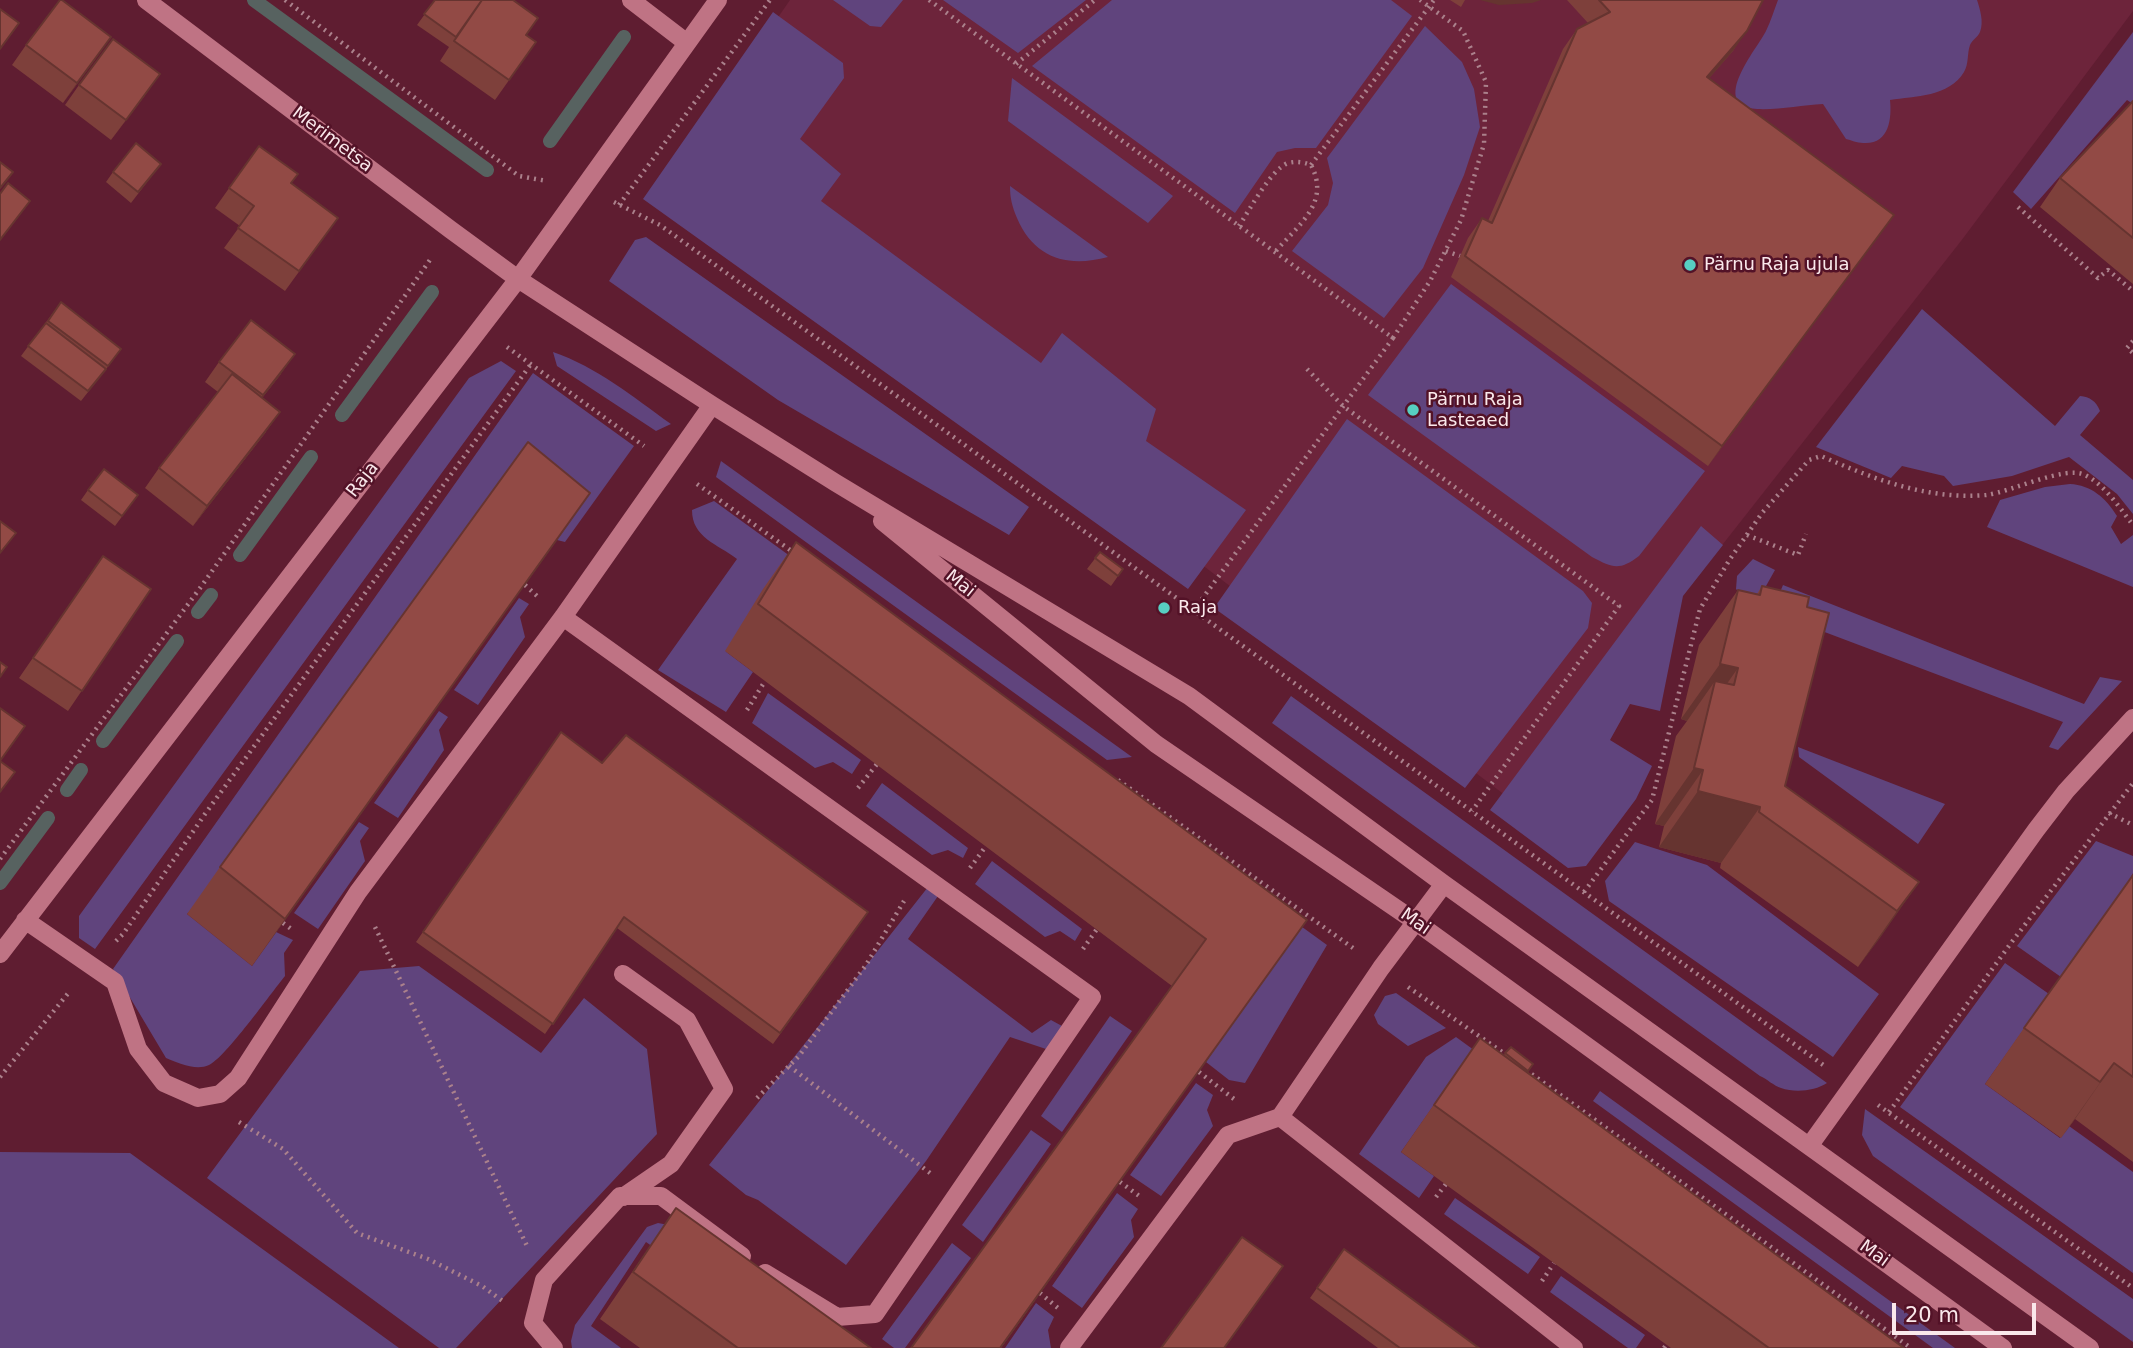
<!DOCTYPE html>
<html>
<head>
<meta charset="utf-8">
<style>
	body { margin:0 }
	#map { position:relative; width:2133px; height:1348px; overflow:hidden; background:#5f1d31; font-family:"DejaVu Sans",sans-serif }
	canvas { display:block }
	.scale { position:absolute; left:1892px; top:1303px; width:144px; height:32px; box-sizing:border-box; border:4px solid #fae8eb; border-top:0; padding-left:9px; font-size:21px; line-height:24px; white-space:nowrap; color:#fae8eb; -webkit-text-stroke:5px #531227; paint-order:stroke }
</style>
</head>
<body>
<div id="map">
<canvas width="2133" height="1348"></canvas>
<div class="scale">20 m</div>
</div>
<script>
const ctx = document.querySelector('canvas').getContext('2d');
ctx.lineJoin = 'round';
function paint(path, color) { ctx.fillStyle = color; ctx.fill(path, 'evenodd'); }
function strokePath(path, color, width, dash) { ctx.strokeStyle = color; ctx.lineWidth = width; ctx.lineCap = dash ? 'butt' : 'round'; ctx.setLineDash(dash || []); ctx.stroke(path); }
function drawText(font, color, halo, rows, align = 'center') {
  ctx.font = font + ' "DejaVu Sans",sans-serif'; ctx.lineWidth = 5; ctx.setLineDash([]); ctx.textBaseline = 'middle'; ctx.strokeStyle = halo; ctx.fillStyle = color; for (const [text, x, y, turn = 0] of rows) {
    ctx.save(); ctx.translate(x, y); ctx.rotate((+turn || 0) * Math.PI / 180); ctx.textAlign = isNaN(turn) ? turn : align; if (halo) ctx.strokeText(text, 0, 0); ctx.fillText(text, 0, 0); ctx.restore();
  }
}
paint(new Path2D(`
	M790,0h1343v11l-172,230 -443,564 -842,-640z`), '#6d243b');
paint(new Path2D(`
	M833,0h70l-22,27 -11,-1z
	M943,0h143l-68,53z
	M1112,0h279l21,16 -96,132h-21l-18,4 -42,61 -203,-147z
	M1778,0h199c3,9 7,22 3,32 -2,5 -8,8 -10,13 -3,8 -1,19 -6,27 -15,25 -49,24 -74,28 2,19 -1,45 -27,43 -6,0 -12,-3 -17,-4l-23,-35c-21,1 -44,6 -66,5 -49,-3 0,-60 9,-78 5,-10 8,-21 12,-31z
	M773,12l70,51 1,15 -44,61 41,35 -20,27 220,162 21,-30 94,76 -10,32 100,69 -58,79 -545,-390z
	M1425,26l37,36 12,27 6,38 -16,48 -41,93 -39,50 -92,-67 36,-46 5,-22 -6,-25z
	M2133,32v72l-6,-4 -96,109 -18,-17z
	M1012,78l161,118 -25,27 -140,-102z
	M1010,186l98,71c-41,11 -74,1 -91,-39 -5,-12 -7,-20 -7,-32z
	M646,237l383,270 -20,28 -231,-135 -169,-119 26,-41z
	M1451,284l254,187 -66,85c-20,15 -26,12 -47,1l-224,-162z
	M1922,309l133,117 25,-30c10,1 16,5 20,15l-20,24 53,45v34l-16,-20 -48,-37 -57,19 -59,10 -9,-10 -42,-10 -11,12 -75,-31z
	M553,352c44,15 80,45 118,72l-15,7 -99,-65z
	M501,361l15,10 -421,578 -16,-11v-22l390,-538z
	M533,373l101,73 -69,96 -8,-2 -370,374 65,52 24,-34 17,8 -9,13 1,23c-14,17 -60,82 -76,89 -13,6 -31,-2 -43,-7l-53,-89z
	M1347,419l236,172 9,12 -4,25 -123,160 -251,-180z
	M721,461l411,296 -25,3 -391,-283z
	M2070,484c21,1 36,14 47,32l-6,11 10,17 12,-9v52l-146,-60 13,-27 45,-13z
	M714,501l613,444 -82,138 -16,-3 -23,-18 63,-98 -544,-313 28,21 -27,40 -68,-42 79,-111c-19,-15 -45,-21 -45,-49z
	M1701,526l22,19 -40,51 -23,115 -30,-7 -20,36 42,26 -16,33 -50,67 -18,2 -78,-58z
	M1753,559l22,11 -9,16 2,9 -20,6 -12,-12 1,-13z
	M1783,585l301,119 16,-27 22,4 -64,69 -9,-3 14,-25 -257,-97 -28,-28z
	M519,598l10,6 -9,13 5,20 -47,68 -24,-15z
	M768,693l93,67 -9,14 -19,-12 -18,6 -63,-45z
	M1291,696l536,387c-12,8 -32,10 -46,5 -7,-2 -14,-9 -21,-12l-488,-353z
	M439,711l9,6 -9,13 5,20 -46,68 -24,-15z
	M1798,747l147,57 -27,40 -119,-87z
	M882,783l86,65 -5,10 -15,-8 -16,5 -66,-49z
	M359,822l10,6 -9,13 5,20 -47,68 -24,-16z
	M2096,841l37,15v17l-16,33 -56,71 -44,-31z
	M1635,842l72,23 172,129 -46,63 -224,-156 -4,-20z
	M992,861l90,68 -7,12 -15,-10 -15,6 -70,-53z
	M928,887l10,9 -30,43 124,94 19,-13 11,6 -13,24 -39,-13 -84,124 -80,104 -88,-65 -12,-5 -37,-30z
	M2005,963l44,31 -64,90 75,54 9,-12 64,46v101l-233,-166z
	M419,966l122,87 43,-55 63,51 10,85 -201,214h-17l-232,-170 153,-207z
	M1396,993l50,35 -38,18 -30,-22 -4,-9 11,-19z
	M1110,1016l22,15 -70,101 -21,-16z
	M1456,1037l427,311 -435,-263 -47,67 33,24 -15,22 -60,-44 67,-97z
	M1196,1083l17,12 -6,15 6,16 -52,70 -31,-21z
	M1600,1091l355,257h-22l-340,-247z
	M1865,1109l268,190v43l-260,-186 -11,-21z
	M1031,1130l20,14 -68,98 -21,-17z
	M0,1152l130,1 269,195h-399z
	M1117,1193l21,16 -7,11 3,17 -52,71 -30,-22z
	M1455,1198l85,59 -12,17 -84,-60z
	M658,1223l16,3 124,122 -152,-106 -55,84 30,22h-49l-1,-7 4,-16 72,-98z
	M952,1243l19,15 -66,90h-11l-12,-9z
	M1561,1276l84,59 -9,13h-8l-78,-56z
	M1036,1303l18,14 -6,13 3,18h-46z`), '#60447d');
strokePath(new Path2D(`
	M254,0l233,170
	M550,141l74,-104
	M342,415l90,-123
	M240,555l71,-98
	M198,612l13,-17
	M103,741l74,-100
	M67,790l14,-20
	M0,883l48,-65`), '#576260', 14);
strokePath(new Path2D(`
	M285,0l234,176 28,5
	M929,0l464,338 -199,272
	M1016,64l79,-64
	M1311,165l123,-165
	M614,202l46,23 1166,842
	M619,205l151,-205
	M2018,207l80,71 10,-8 25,21
	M1239,226c10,-15 32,-57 49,-63 9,-2 15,-1 23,2 20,38 -13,60 -36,87
	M1446,251l14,5
	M1393,338l37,-57 31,-61 23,-76 2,-62 -23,-51 -43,-31
	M2133,341l-6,7 6,5
	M507,347l137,99
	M1307,369l36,37 276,200 -147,205
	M697,484l96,68
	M1747,535l51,20 8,-21
	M525,585l12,11
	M747,710l18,-29
	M1118,780l235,168
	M858,788l19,-24
	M2109,813l24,12
	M0,859l203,-275 229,-327
	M970,868l16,-22
	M1584,892l68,-92 48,-191 30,-50 32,-46 47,-53 12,-4c53,23 106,44 165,39 25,-3 79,-30 99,-20 20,10 34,32 48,50
	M283,923l11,8
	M375,927l153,321
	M116,941l7,-7 82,-120 326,-450
	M1083,949l14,-20
	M1408,987l100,69
	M789,1066l141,107
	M1526,1070l385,278
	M1199,1072l35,27
	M0,1077l70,-86
	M757,1098l42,-42 67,-91 38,-64
	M1878,1105l255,183
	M1889,1112l122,-169 122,-160
	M239,1122l44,27 74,84 71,26 54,27 22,16
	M1120,1182l22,16
	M1436,1197l10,-13
	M1542,1281l12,-18
	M1040,1293l18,15
	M1664,1348l2,-3`), '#ab818c', 4.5, [2, 5]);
strokePath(new Path2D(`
	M146,0l305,230 67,49 194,126 124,78 353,213 255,188 646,464
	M631,0l56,43
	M882,521l274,223 260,178 587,426
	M563,617l529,380 -217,317 -38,3 -72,-44
	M25,920l90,62 23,67 26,34 34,15 22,-4 18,-16 120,-186 205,-275 149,-212
	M0,954l518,-675 200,-279
	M1280,1117l294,231
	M1810,1145l226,-315 30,-39 67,-73
	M623,1197l48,-33 53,-75 -37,-69 -64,-46
	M554,1348l-21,-25 11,-43 76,-84h41l81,60
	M1069,1348l159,-213 52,-18 101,-149 63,-84`), '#bf7384', 18);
paint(new Path2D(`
	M435,0l91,35 10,7 -41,58 -55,-39 9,-14 -32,-22z
	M1450,0h15l-4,7z
	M1567,0h196l-30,51 -24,27 170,157 -171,231 -257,-189 17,-39 14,-20 6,3 75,-172 14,-20 11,-6z
	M26,45l71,12 -34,46 -51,-38z
	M79,85l67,9 -35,46 -46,-35z
	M2133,101v183l-93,-77 20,-29z
	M259,146l32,37 47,35 -53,73 -61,-43 16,-22 -25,-18z
	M161,164l-30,39 -25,-21 7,-10z
	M61,302l53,57 -33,42 -60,-45z
	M219,362l62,12 -19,24 4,34 -73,94 -48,-38 14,-20 59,-76 -13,-10z
	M88,490l50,5 -23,31 -34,-26z
	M590,493l-338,473 -65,-52 33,-47z
	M796,542l511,378 -306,428h-90l261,-362 -447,-335 38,-62z
	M1100,552l23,17 -12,17 -24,-17z
	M103,556l48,33 -83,122 -49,-33z
	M1762,586l45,21 -22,179 134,96 -61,85 -138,-99 1,-5 -62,-16 5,-21 -9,-2 21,-88 11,-15 -6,-2 18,-74 39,-55 19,4z
	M561,732l41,31 266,149 -95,132 -156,-116 -72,106 -129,-92z
	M2024,1028l109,9v125l-58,-43 -14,19 -76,-54z
	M1480,1038l24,17 7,-8 22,17 -5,8 376,276h-233l-270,-196z
	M676,1208l195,140h-231l-40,-29z
	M1344,1249l135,99h-101l-68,-50z`), '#7e403b');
paint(new Path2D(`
	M1480,0h61l-9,3 -33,2z
	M1747,31l-14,20 -40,46 14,-20z
	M111,37l-14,20 -34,46 14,-20z
	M160,74l-14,20 -35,46 15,-20z
	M1894,215l-15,20 -171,231 14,-20z
	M295,354l-14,20 -32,41 14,-20z
	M280,412l-14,20 -73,94 14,-20z
	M590,493l-33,47 -305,426 33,-47z
	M1720,664l18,4 -31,44 8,-31 -28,40 -6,-2z
	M1694,768l9,2 -39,56 -9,-2z
	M1698,791l62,16 -39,56 -62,-16z
	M1919,882l-39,56 -22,29 39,-56z
	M1307,920l-306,428h-1z
	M2114,1063l-39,56 -14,19z`), '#663430');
const building = new Path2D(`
	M60,0h2l49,37 -34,46 -51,-38z
	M435,0h47l-26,37 -32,-23z
	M482,0h31l25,18 -12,17 10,7 -27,38 -55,-39z
	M1599,0h164l-16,31 -40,46 187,138 -172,231 -257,-190 17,-38 10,5 85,-194 33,-17z
	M0,9l19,14 -19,26z
	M113,39l47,35 -34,46 -47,-35z
	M2133,101v137l-73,-60z
	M136,143l25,21 -23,28 -25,-20z
	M259,146l39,28 -7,9 47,35 -39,53 -61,-43 16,-22 -25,-18z
	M0,162l13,10 -13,16z
	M8,183l22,18 -30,39v-46z
	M61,302l60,47 -13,17 -60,-45z
	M251,320l44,34 -32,41 -44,-33z
	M46,323l60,46 -18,22 -60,-45z
	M232,374l48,38 -73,94 -48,-38z
	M528,442l62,51 -305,426 -65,-52z
	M104,469l34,26 -16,21 -34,-26z
	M0,521l16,12 -16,20z
	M796,542l511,378 -307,428h-89l295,-409 -448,-335z
	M1100,552l23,17 -5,7 -23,-18z
	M103,556l48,33 -69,102 -49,-33z
	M1762,586l47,11 -2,10 22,6 -44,173 134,96 -22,29 -138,-99 1,-5 -62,-16 5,-21 -9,-2 21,-87 19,4 4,-17 -18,-4 18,-74 22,5z
	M0,662l7,5 -7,10z
	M0,708l25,18 -25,35 15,11 -15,20z
	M561,732l41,31 24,-28 242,177 -88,121 -156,-116 -71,107 -130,-92z
	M2133,875v202l-19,-14 -14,19 -76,-54z
	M1480,1038l424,310h-135l-335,-243z
	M1511,1047l22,17 -5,7 -23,-18z
	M676,1208l195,140h-133l-105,-76z
	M1242,1237l41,29 -59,82h-63z
	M1344,1249l135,99h-79l-83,-60z`);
paint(building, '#924a45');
strokePath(building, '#663430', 2);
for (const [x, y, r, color] of [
	[1690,265,7,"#57cec1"],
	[1413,410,7,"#57cec1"],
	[1164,608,7,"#57cec1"]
]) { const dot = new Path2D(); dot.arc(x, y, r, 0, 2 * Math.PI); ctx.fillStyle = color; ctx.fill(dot); strokePath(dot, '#531227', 2.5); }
drawText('18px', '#fae8eb', '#531227', [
	["Merimetsa",332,140,37],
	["Raja",363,480,-52],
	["Mai",960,584,39],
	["Mai",1415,922,35],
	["Mai",1874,1254,36]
]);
drawText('18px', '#fae8eb', '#531227', [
	["Pärnu Raja ujula",1704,265],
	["Pärnu Raja",1427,400],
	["Lasteaed",1427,421],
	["Raja",1178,608]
], 'left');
</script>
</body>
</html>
